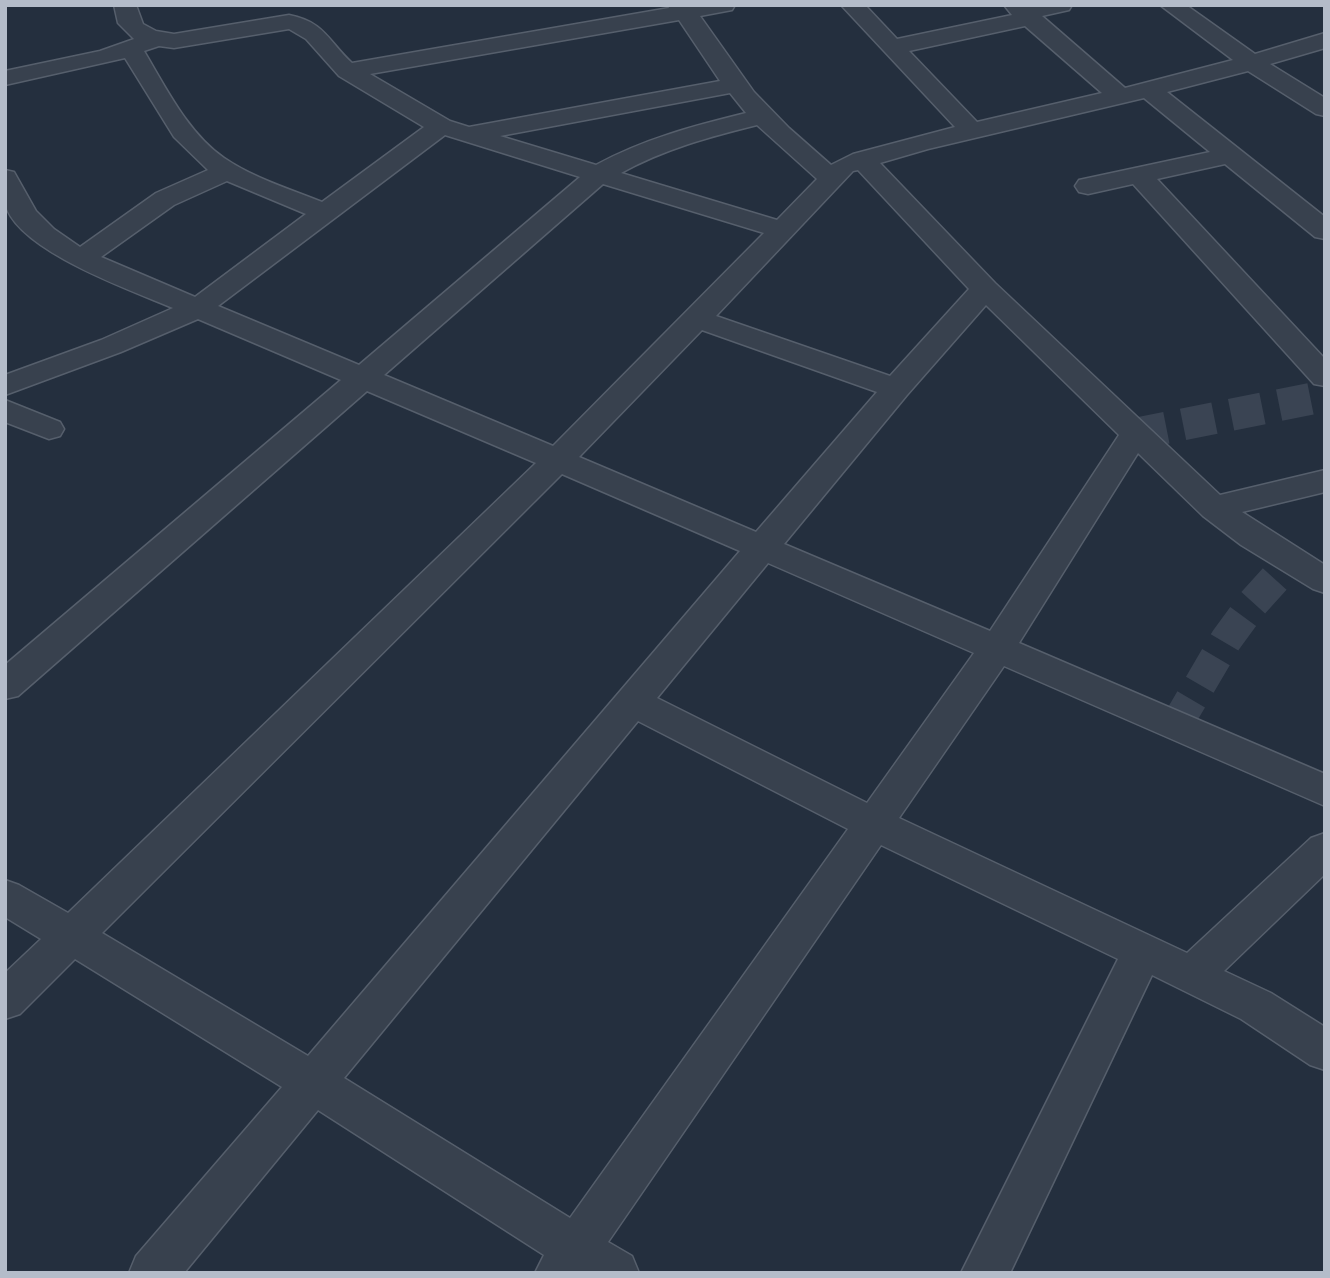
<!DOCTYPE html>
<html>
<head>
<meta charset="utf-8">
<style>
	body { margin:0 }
	#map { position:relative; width:1330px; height:1278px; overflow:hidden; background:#242f3e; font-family:"Space Grotesk",sans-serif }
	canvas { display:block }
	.frame { position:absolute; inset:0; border:7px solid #b4bcc9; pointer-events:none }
</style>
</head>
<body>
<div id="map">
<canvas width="1330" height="1278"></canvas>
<div class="frame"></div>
</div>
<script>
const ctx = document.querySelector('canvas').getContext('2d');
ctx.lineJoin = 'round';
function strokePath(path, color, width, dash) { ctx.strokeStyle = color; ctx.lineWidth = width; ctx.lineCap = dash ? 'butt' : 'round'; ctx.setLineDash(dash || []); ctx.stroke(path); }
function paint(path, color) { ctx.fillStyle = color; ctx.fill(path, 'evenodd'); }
strokePath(new Path2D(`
	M1135,434l190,-38
	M1175,727l51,-87 27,-37 38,-42`), '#3a4453', 32, [32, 17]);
const minor = new Path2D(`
	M114,5h22l7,19 13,7 18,3 115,-19c36,7 39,26 63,48l317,-55 -1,-3h67l-3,5 -32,6 54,76 35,36 42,37 22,-11 102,-27 -114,-122h24l32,34 115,-24 -8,-10h68l-3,5 -27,6 83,72 108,-28 -73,-55h26l69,49 70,-21v15l-55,16 55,34v18l-9,-2 -68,-43 -81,21 158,125v22l-10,-2 -90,-73 -68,15 168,180v27l-11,-2 -181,-200 -45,10 -9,-2 -4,-6 4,-6 131,-28 -66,-54 -216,51 -48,14 115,120 225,212 105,-25v22l-83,20 83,53v28l-12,-4 -72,-44 -38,-29 -65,-63 -119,190 306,131v32l-321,-140 -105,152 288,135 124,-115 14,-5v41l-101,97 47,22 54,34v43l-15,-5 -69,-46 -89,-44 -142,298h-49l157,-314 -237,-114 -273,397 24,14 7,17h-104l9,-18 -226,-145 -134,163h-55l7,-17 146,-169 -207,-128 -55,55 -15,5v-46l36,-34 -36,-22v-37l14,5 49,28 468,-450 -169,-72 -349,305 -13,3v-34l336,-285 -143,-61 -77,33 -116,43v-20l96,-35 72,-32c-40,-17 -158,-58 -168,-105 -2,-10 0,-23 0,-33l9,2 22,39 18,18 26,18 76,-54 52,-23 -34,-33 -49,-79 -120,27v-14l95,-20 34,-12 -16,-16zM679,20l41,61 -251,46 -19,-6 -80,-47zM1025,26l77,67 -125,29 -68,-71zM289,29l17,10 33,37 85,51 -102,75c-32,-13 -69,-24 -98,-44 -36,-25 -58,-70 -80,-107l15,-5 15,2zM730,93l16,20c-53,13 -102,26 -150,52l-96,-29zM757,125l60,54 -40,41 -156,-47c43,-24 88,-36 136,-48zM445,135l135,42 -221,188 -141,-59zM858,170l111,119 -79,87 -174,-60 137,-145zM227,181l79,33 -111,83 -94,-40 73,-52zM603,184l161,49 -211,213 -169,-71zM986,305l133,130 -129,196 -206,-87 123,-149zM702,330l175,62 -121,140 -177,-75zM562,474l178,77 -432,505 -206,-123zM768,563l206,90 -107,150 -210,-105zM638,721l210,108 -278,389 -226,-140z
	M5,400l55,22 4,7 -4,7 -11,3 -44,-17z`);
strokePath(minor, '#565f6c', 3);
paint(minor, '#38414e');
</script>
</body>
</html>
